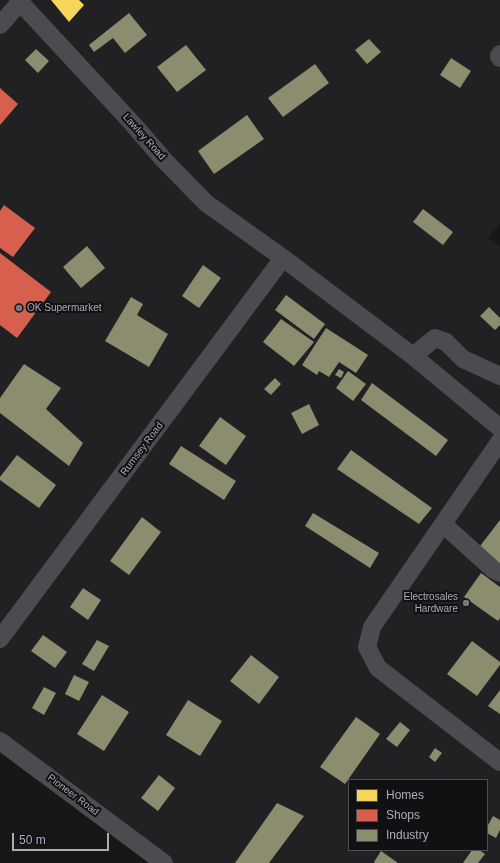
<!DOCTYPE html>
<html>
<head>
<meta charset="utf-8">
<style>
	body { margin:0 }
	#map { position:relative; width:500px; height:863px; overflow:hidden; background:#171717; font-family:Helvetica,sans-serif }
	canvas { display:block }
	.legend { position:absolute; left:348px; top:779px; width:140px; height:72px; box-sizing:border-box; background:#111113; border:1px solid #4d4f55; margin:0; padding:5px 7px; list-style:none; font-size:12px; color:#a8adb8 }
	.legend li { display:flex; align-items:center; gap:8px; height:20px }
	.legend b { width:20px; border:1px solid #4d4f55 }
	.scale { position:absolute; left:12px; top:833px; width:97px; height:18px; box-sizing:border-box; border:2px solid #a8adb8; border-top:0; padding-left:5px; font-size:12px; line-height:14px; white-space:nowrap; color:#a8adb8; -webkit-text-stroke:3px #111113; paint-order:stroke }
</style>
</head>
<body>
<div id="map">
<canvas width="500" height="863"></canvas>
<ul class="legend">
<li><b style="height:11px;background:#f6d55c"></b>Homes</li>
<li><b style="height:11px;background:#d6604d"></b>Shops</li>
<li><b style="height:11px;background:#8c8c6e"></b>Industry</li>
</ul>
<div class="scale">50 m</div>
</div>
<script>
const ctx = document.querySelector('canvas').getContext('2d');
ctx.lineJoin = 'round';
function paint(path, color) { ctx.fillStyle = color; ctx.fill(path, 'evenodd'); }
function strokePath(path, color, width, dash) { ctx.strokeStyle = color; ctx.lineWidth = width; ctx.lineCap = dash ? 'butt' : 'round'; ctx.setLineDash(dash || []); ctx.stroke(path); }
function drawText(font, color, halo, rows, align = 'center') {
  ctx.font = font + ' Helvetica,sans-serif'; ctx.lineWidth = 4; ctx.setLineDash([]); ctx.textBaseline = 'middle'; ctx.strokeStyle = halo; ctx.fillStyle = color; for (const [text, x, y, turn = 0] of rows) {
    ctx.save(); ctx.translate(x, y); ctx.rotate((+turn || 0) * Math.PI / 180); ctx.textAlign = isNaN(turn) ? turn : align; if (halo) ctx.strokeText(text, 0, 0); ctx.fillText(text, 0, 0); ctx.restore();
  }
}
paint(new Path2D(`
	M0,0h500v224l-12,14 12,9v616h-336l-164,-122zM349,780h138v70h-138z`), '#212123');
paint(new Path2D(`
	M51,0h28l5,5 -15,17z`), '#f6d55c');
paint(new Path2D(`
	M0,88l18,16 -18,21z
	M4,205l31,23 -22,29 -13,-9v-37z
	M0,253l51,39 -34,46 -17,-13z`), '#d6604d');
paint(new Path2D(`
	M129,13l18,22 -22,18 -12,-15 -19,14 -5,-7z
	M369,39l12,13 -14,12 -12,-14z
	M186,45l20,25 -29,22 -20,-25z
	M36,49l13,12 -11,12 -13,-13z
	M451,58l20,13 -11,17 -20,-13z
	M315,64l14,19 -46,34 -15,-19z
	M247,115l17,24 -50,35 -16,-23z
	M423,209l30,23 -10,13 -30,-23z
	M87,246l18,22 -24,20 -18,-21z
	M203,265l18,13 -22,30 -17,-12z
	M286,295l39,29 -11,15 -39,-29z
	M131,297l12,7 -6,11 31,19 -19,33 -44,-26z
	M489,307l11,11v7l-5,5 -15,-14z
	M281,319l33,23 -20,24 -31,-24z
	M326,328l42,27 -12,18 -17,-11 -10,15 -10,-6 -2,4 -15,-10z
	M24,364l37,24 -15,21 37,34 -14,23 -69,-53v-15z
	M339,369l5,3 -3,6 -6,-3z
	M348,371l18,13 -13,17 -17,-13z
	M275,378l6,6 -10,11 -7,-6z
	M372,383l76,57 -12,16 -75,-56z
	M309,404l10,21 -17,9 -11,-21z
	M220,417l26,19 -20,29 -27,-19z
	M181,446l55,35 -12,19 -55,-36z
	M351,450l81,58 -13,16 -82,-55z
	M17,455l39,30 -17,23 -39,-28v-3z
	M313,513l66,40 -9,15 -65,-42z
	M142,517l19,15 -32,43 -19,-14z
	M500,520v48l-23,-18z
	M481,573l19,14v31l-2,3 -34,-24z
	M83,588l18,12 -13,20 -18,-13z
	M43,635l24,17 -12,16 -24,-17z
	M97,640l12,6 -15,25 -12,-7z
	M472,641l28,21v3l-23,31 -30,-22z
	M251,655l28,22 -20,27 -29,-23z
	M74,675l15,7 -10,19 -14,-7z
	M44,687l12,6 -12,22 -12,-7z
	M500,690v24l-12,-8z
	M102,695l27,17 -25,39 -27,-17z
	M188,700l34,21 -22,35 -34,-21z
	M356,717l24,17 -35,50 -25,-17z
	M400,722l10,8 -13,17 -11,-8z
	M435,748l7,5 -7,9 -6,-5z
	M159,775l16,13 -17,23 -17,-13z
	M277,803l27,13 -35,47h-34z
	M493,816l7,4v10l-4,8 -9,-5v-6z
	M472,850h7l6,4 -7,9h-15z
	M381,851l17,12h-23l-1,-1z`), '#8c8c6e');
strokePath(new Path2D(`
	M18,0l114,123 32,37 42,43 77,55 130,98 87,72
	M0,25l22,-25
	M500,54l-1,2 1,2
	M413,356l22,-18 11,4 17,17 37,17
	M500,441l-128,186 -5,20 11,21 122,94
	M443,524l51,46 6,3
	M0,639l283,-381
	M0,741l164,122`), '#4b4c50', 18);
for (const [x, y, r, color] of [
	[19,308,4,"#757880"],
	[466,603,4,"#757880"]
]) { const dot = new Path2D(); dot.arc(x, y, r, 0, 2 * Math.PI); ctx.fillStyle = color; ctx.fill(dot); strokePath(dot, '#111113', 1.5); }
drawText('10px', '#a8adb8', '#111113', [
	["Lawley Road",144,137,48],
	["Rumsey Road",142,449,-53],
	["Pioneer Road",73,795,37]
]);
drawText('10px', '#a8adb8', '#111113', [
	["OK Supermarket",27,308],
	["Electrosales",458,597,"right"],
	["Hardware",458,609,"right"]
], 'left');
</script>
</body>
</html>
